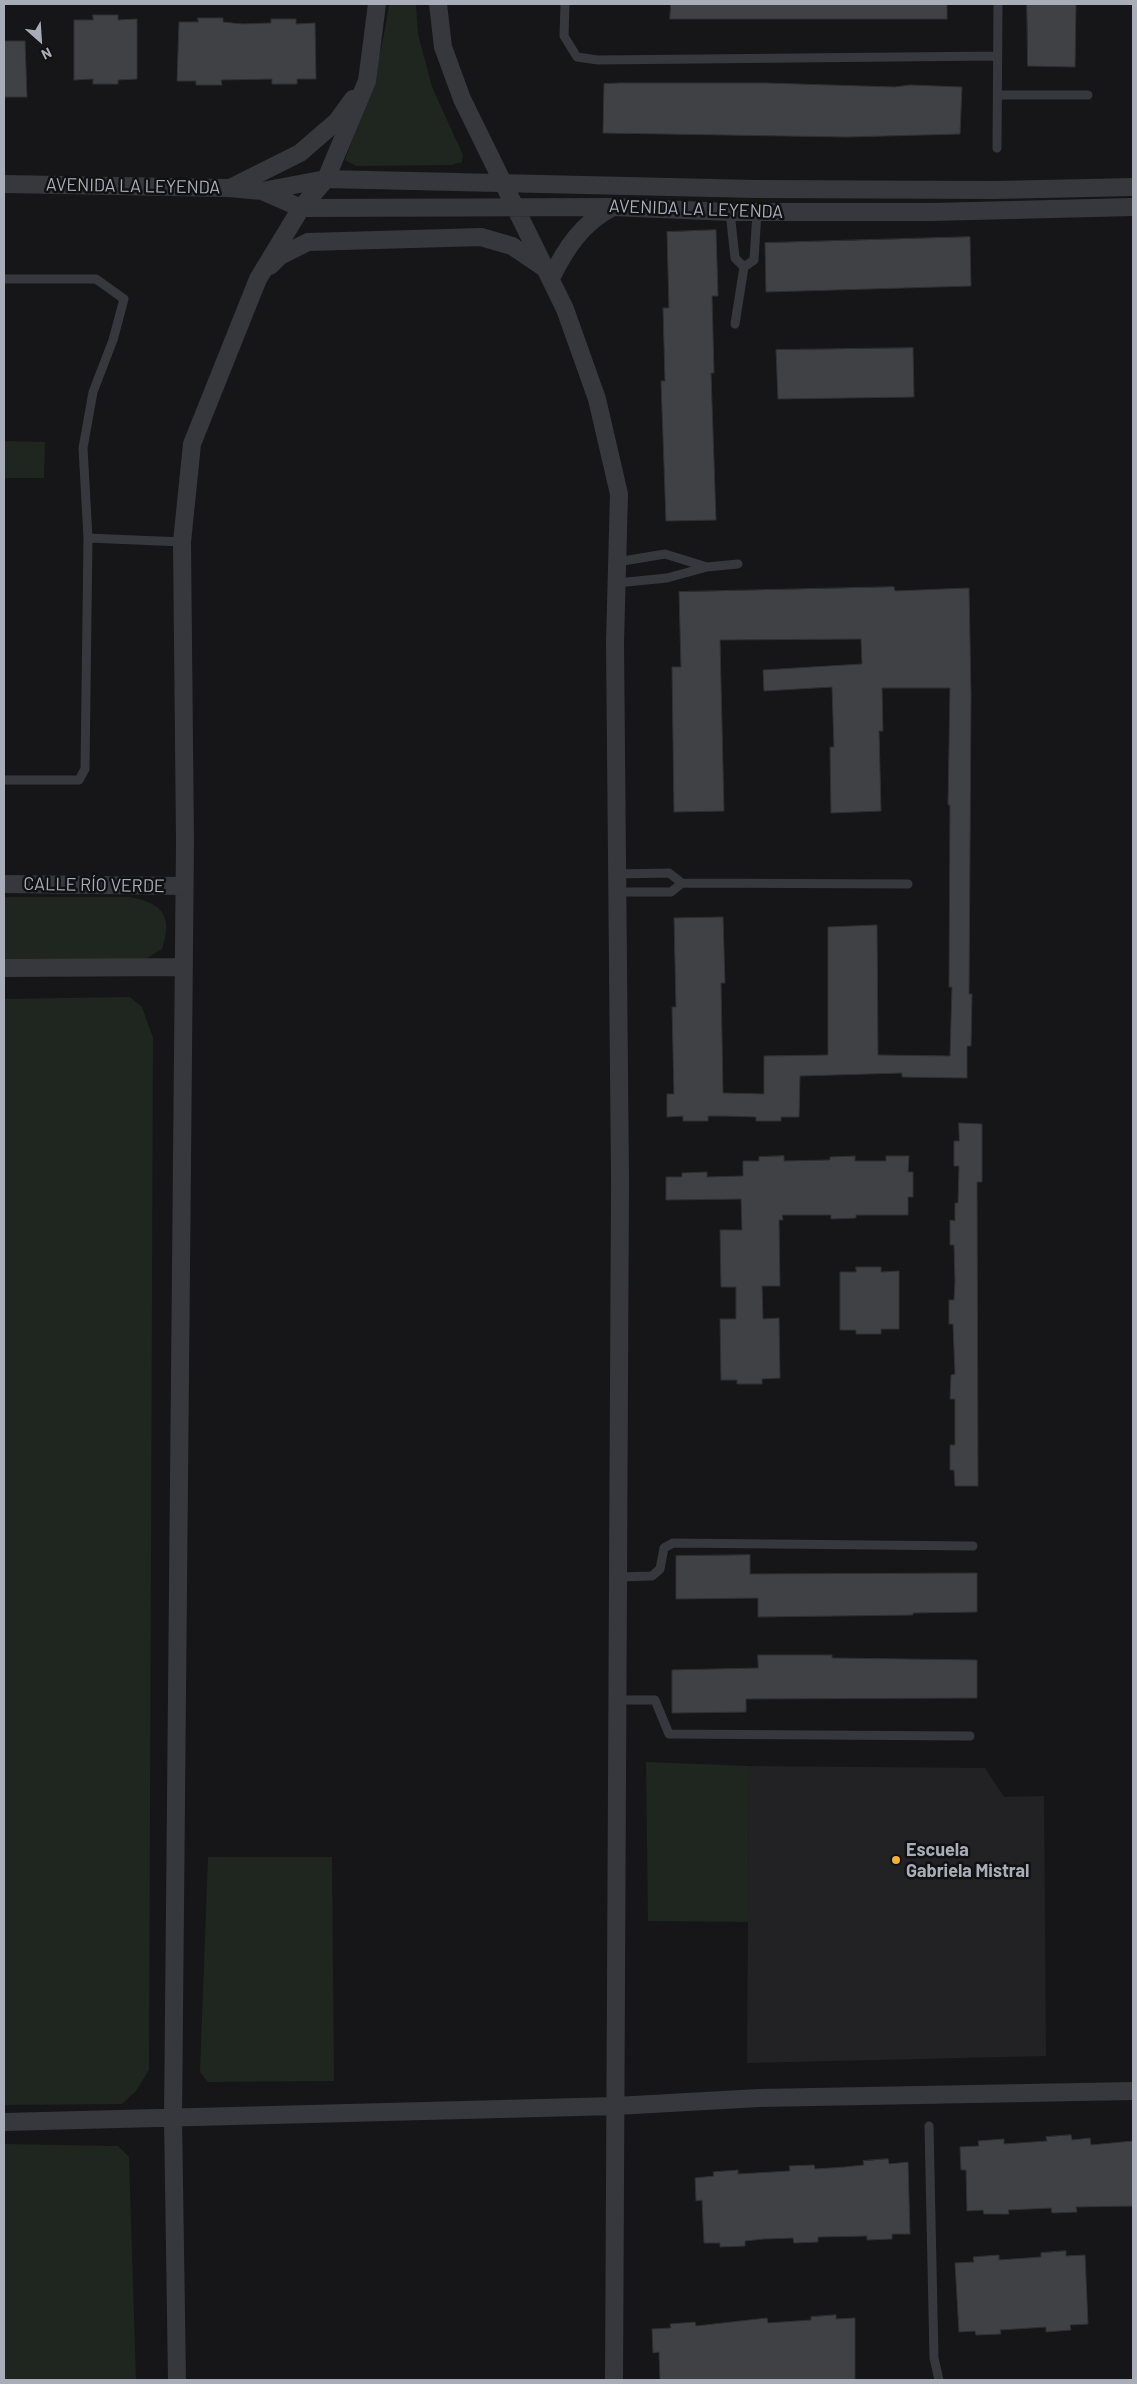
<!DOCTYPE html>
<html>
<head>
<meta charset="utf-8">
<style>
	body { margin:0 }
	#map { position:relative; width:1137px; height:2384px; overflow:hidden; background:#161618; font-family:Barlow,sans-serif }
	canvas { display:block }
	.frame { position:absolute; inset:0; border:5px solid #a8adb8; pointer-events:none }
	.north { position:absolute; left:15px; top:15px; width:50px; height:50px; -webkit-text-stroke:4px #111113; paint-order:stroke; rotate:154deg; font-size:14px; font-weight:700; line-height:20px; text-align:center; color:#a8adb8 }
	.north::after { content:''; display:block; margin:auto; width:18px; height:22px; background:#a8adb8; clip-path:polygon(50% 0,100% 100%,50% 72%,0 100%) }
</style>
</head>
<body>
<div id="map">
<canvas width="1137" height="2384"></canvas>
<div class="frame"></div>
<div class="north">N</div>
</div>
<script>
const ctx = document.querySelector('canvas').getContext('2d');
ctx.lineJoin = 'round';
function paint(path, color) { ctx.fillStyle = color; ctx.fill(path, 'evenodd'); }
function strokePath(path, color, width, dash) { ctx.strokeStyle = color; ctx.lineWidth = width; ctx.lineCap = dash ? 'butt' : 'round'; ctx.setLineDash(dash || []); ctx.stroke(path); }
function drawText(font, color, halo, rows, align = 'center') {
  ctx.font = font + ' Barlow,sans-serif'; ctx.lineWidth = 5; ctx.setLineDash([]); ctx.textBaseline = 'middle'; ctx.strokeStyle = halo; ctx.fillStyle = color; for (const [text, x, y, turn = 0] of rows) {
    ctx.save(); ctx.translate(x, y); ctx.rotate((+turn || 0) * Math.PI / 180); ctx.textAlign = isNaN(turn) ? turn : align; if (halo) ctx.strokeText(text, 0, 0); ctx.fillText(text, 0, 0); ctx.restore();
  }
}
paint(new Path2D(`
	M749,1766l236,2 19,29 40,-1 2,260 -299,7z`), '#222225');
paint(new Path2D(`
	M389,4h27l2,30 14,53 31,68 -1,7 -10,3 -96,1 -11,-6c19,-52 37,-101 44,-156z
	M4,441l41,1 -1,36h-40z
	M4,897h126c33,7 43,18 32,52l-15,9 -22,2 -121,-1z
	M130,997l12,10 11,31 -4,1032 -13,21 -14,13 -118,1v-1106z
	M646,1762l103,4 -1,156 -100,-1z
	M208,1857h124l2,224 -126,1 -8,-10z
	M4,2144l114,2 11,11 7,223h-132z`), '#1e261f');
const building = new Path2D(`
	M671,4h276v15h-277z
	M1027,4h49l-1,63 -47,-1z
	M93,15h25v5l19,-1v60l-19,1v4h-25v-5l-19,1v-60h19z
	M198,18h25v4l19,2 29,-1v-4h25v5l19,-1 1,56h-19v5h-25v-5l-51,1 1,5h-26v-4h-19l2,-59h19z
	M4,41h21l2,56h-23z
	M619,83h146l130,4 15,-2 52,2 -2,47 -113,3 -244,-4 1,-49z
	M716,230l2,66h-6l2,77h-3l5,147 -50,1 -5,-140h4l-2,-73h6l-2,-76z
	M970,237l1,49 -205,6 -1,-49z
	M913,348l1,49 -136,2 -2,-49z
	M894,587l1,4 74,-3 2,107 -2,299h3l-1,52h-4v32l-65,-1v-4l-102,3 -1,41h-18v4h-25v-4l-31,-1h-17v5h-25v-5l-16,1v-23h7l-2,-87h4l-2,-89 49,-1 2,66h-4l2,110 41,1v-38l64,-1v-128l49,-2 1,130 72,1 2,-69h-3l1,-182h-2l2,-117h-68l1,43h-4l2,80 -50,2 -1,-66h4l-2,-60 -68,4 -1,-21 99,-6 -1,-25 -141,1 4,171 -50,1 -2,-145h9l-2,-75z
	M959,1123l23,1v58h-5l1,304h-23l-1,-16h-4v-25h5v-46h-5l1,-24 4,-1 -2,-50h-4v-24h5l1,-18 -1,-37h-4v-25l5,1v-18h3l1,-37h-5v-25h5z
	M784,1156v5l46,-1v-3l25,-1v5h31v-5h23l-1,16h5v25h-5v18h-52v3l-25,1v-4h-49l1,5h-4l1,66h-18l1,33 16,-1 1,60 -18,1v5h-25v-4h-16l-1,-61h16v-32h-15l-1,-57h22l-1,-31 -75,1v-23h16v-4l25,-1v5l36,-1v-15h16v-4z
	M856,1267h25v5l18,-1v58h-18v5h-25v-4h-16v-58h16z
	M750,1555v19l227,-1v39l-64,1v2l-155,2v-19l-82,1v-43z
	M758,1655h74v3l145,2v38l-231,1v13l-74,1v-43l86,-2z
	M1071,2135l1,5 18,-2 1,7 42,-4v65l-57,1 1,5 -25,1 -1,-5 -43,2 1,4h-25l-1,-4 -16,1 -1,-41h-5l-1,-23 19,-1 -1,-5 26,-2v5l43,-3 -1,-4z
	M888,2159l1,5 19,-2 2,72h-18v5l-25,1v-4l-49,1v5l-24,1 -1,-5 -30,1 -18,2v5l-25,1v-4h-16l-2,-43 -6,1 -1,-23 19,-2 -1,-4 25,-2v4l52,-3 -1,-5 25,-1 1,4 30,-2 19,-2 -1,-4z
	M1066,2251v5l19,-1 3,69 -18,1 1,5 -25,2v-5l-46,3 1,4 -25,1 -1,-4 -16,1 -4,-69 19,-1 -1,-5 26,-2v5l42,-3v-4z
	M836,2315v4l19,-1v62h-195l-1,-28 -6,1 -1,-24 19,-1 -1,-4 25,-2 1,4 71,-8 1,5 43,-3v-3z`);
paint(building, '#404145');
strokePath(building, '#303034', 1);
strokePath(new Path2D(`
	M565,4l-1,32 13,21 21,3 399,-4
	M998,95h90
	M997,148l1,-144
	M730,212l5,46 9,9 10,-7 3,-48
	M4,279h92l28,20 -11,41 -20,52 -10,56 5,90 -3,231 -6,11h-75
	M735,324l9,-57
	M88,538l94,4
	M617,562l48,-8 42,13
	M617,583l50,-5 40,-11 31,-3
	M616,874l53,-1 13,10 -11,9h-55
	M682,883l226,1
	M619,1577l33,-1 8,-7 4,-21 9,-5 300,3
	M619,1700h36l14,34 301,2
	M929,2126l5,232 5,22`), '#37383d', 9);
strokePath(new Path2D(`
	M438,4l5,43 19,52 103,210 32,90 22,95 -4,148 5,539 -6,1199
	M4,184l225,4 33,3 64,-12 430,10 238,1 139,-3
	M230,188l70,-35 37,-32 16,-22
	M262,191l39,17 312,-1 117,5h202l201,-5
	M270,266l10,-10 28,-14 173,-5 31,9 31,21
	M551,278c15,-30 31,-55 62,-71
	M4,884l180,2
	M4,968l179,-1
	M4,2122l612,-16 143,-8 374,-7
	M177,2380l-4,-262 12,-1277 -3,-299 10,-98 66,-165 43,-71 25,-29 41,-98 10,-77`), '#37383d', 18);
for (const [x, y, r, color] of [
	[896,1860,5,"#f2b134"]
]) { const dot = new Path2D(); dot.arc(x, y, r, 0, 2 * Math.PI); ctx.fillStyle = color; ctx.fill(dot); strokePath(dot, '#111113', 2); }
drawText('18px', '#a8adb8', '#111113', [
	["AVENIDA LA LEYENDA",133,186,1],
	["AVENIDA LA LEYENDA",696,209,2],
	["CALLE RÍO VERDE",94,885,1]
]);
drawText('bold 18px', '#a8adb8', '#111113', [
	["Escuela",906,1850],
	["Gabriela Mistral",906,1871]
], 'left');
</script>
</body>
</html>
